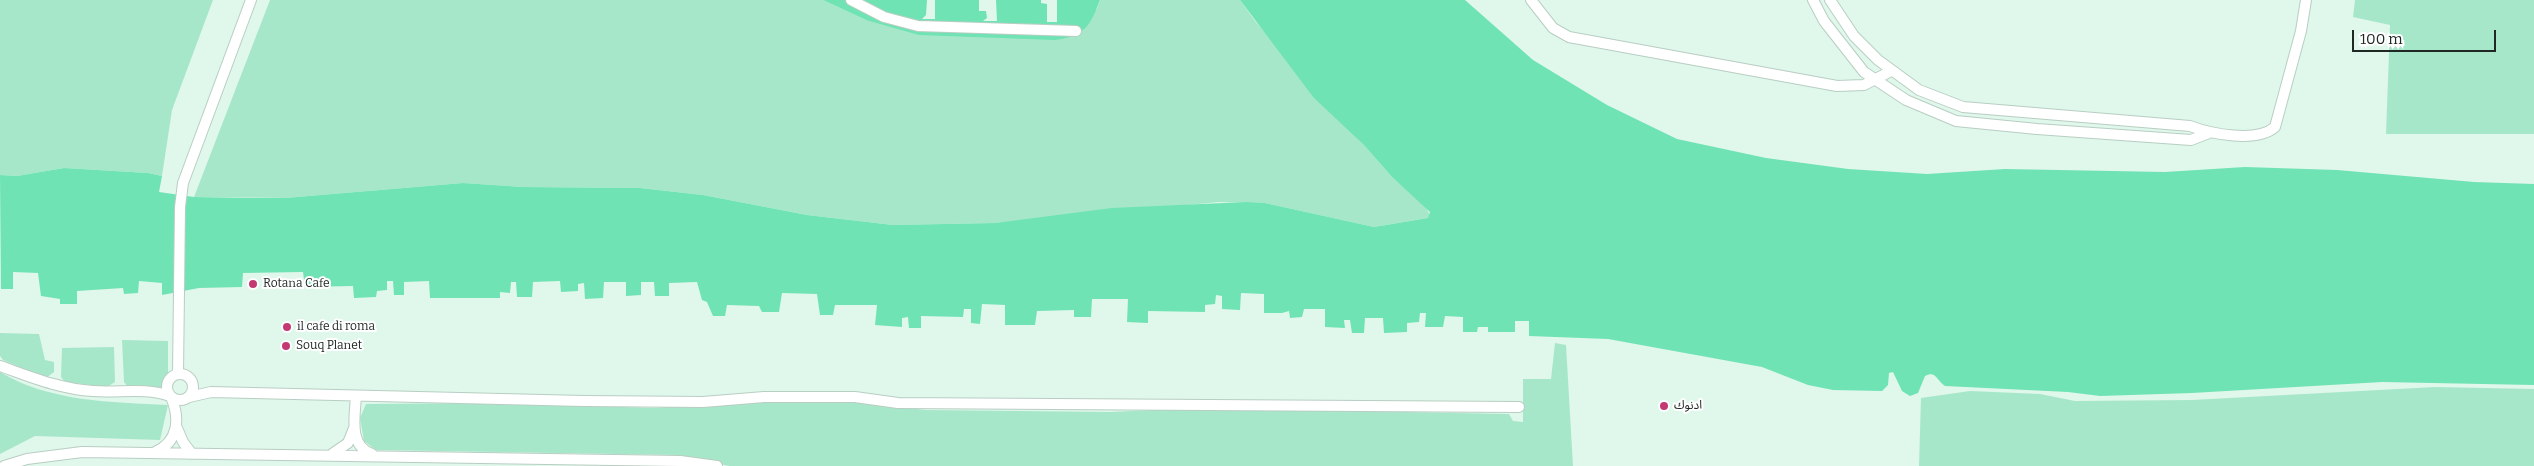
<!DOCTYPE html>
<html>
<head>
<meta charset="utf-8">
<style>
	body { margin:0 }
	#map { position:relative; width:2534px; height:466px; overflow:hidden; background:#e0f7eb; font-family:Bitter,serif }
	canvas { display:block }
	.scale { position:absolute; left:2352px; top:30px; width:144px; height:22px; box-sizing:border-box; border:2px solid #202824; border-top:0; padding-left:6px; font-size:15px; line-height:18px; white-space:nowrap; color:#202824; -webkit-text-stroke:4px #fff; paint-order:stroke }
</style>
</head>
<body>
<div id="map">
<canvas width="2534" height="466"></canvas>
<div class="scale">100 m</div>
</div>
<script>
const ctx = document.querySelector('canvas').getContext('2d');
ctx.lineJoin = 'round';
function paint(path, color) { ctx.fillStyle = color; ctx.fill(path, 'evenodd'); }
function strokePath(path, color, width, dash) { ctx.strokeStyle = color; ctx.lineWidth = width; ctx.lineCap = dash ? 'butt' : 'round'; ctx.setLineDash(dash || []); ctx.stroke(path); }
function drawText(font, color, halo, rows, align = 'center') {
  ctx.font = font + ' Bitter,"Noto Sans Arabic",serif'; ctx.lineWidth = 4; ctx.setLineDash([]); ctx.textBaseline = 'middle'; ctx.strokeStyle = halo; ctx.fillStyle = color; for (const [text, x, y, turn = 0] of rows) {
    ctx.save(); ctx.translate(x, y); ctx.rotate((+turn || 0) * Math.PI / 180); ctx.textAlign = isNaN(turn) ? turn : align; if (halo) ctx.strokeText(text, 0, 0); ctx.fillText(text, 0, 0); ctx.restore();
  }
}
paint(new Path2D(`
	M0,0h213l-41,110 -10,66 -14,-3 -84,-5 -47,8 -17,-1z
	M270,0h553l43,20 231,-11 3,-9h140l15,21 137,156 33,29 5,9 -2,3 -54,9 -109,-24 -46,-1 -224,21 -102,2 -86,-10 -104,-20 -63,-7 -117,-1 -60,-4 -178,15 -91,-1z
	M2355,0h179v134h-148l4,-109 -37,-8z
	M0,333l39,1 6,26 9,2v10l-8,6 -43,-18 -3,-4z
	M122,340l46,1v41l-6,5h-34l-4,-5z
	M1555,343l11,2 7,121h-844l-50,-11 -303,-5 -12,-9 -4,-23 6,-14 134,-1 153,5 90,-6 109,-1 73,9 185,2 84,-4 315,6 4,7 10,1v-43h28z
	M114,347l1,35 -8,5 -42,-5 -4,-5 1,-29z
	M0,372c50,30 111,30 168,33l-8,35 -125,-4 -35,18z
	M2435,387l99,2v77h-615l2,-68 49,-7 70,3 35,7 117,-1z`), '#a7e7c9');
paint(new Path2D(`
	M823,0h277c-10,27 -16,36 -45,40l-136,-5 -53,-15z
	M1240,0h225l68,60 74,45 70,34 89,19 82,11 79,5 78,-5 160,3 80,-5 92,3 137,12 60,2v201l-152,-3 -190,11 -92,3 -32,-4 -123,-6c-8,-5 -9,-16 -20,-10l-7,17 -8,3 -8,-5 -9,-19 -4,1 -1,12 -6,6 -49,-1 -25,-5 -46,-18 -154,-28 -79,-3v-15h-14v11h-27v-5h-10l-1,5h-14v-15l-18,-1 -2,11h-18l1,-14h-6l-1,9 -12,1v9l-23,1 -1,-15h-18l-1,15h-12l-2,-13h-6l1,8 -20,-1v-18h-21l-2,8 -12,1 -1,-7 -7,2h-18v-19l-23,-1 -1,17 -18,-1v-13l-6,-1 -1,9 -10,1v7l-57,-1v12l-21,-1 1,-23h-36l-1,18h-17v-7l-37,1 -2,14h-30v-20l-23,-1 -2,20 -9,-1v-14h-7l-1,8 -42,-1v12h-12l-1,-11 -6,1v9l-27,-2 2,-20h-42l-2,10h-13l-3,-21 -35,-1 -3,19h-17l-3,-6 -32,-1 -2,11h-12l-6,-14 -5,-2 -5,-18 -28,1v13h-14l-1,-14h-13v13l-15,1v-14h-22l-1,16 -18,1 -1,-16 -6,1v7l-17,1 -1,-11 -27,1 -1,15h-15l-1,-15h-5l-1,11 -10,-1v6h-70l-1,-17 -25,1v13h-10l-1,-14h-6v9l-10,1 -1,6 -22,1 -1,-12 -48,1 -2,-15 -60,1 -1,14 -43,1 -37,7v-12l-23,-2 -1,12 -14,1 -1,-6 -46,3v13h-17v-5l-19,-3 -3,-23 -25,-1v17h-12l-1,-114 17,1 47,-8 84,5 14,3 -3,16 35,5 54,1h37l178,-15 60,4 117,1 63,7 104,20 86,10 102,-2 117,-15 134,-6 19,1 109,24 54,-9 2,-6 -38,-35 -29,-33 -49,-46z`), '#6fe3b3');
paint(new Path2D(`
	M927,0h8v19h-13l4,-4z
	M979,0h17l1,21h-14l4,-3 -1,-7h-7z
	M1041,0h16v22h-10v-18l-6,-1z`), '#e0f7eb');
const minor = new Path2D(`
	M851,0l33,17 34,9 158,5
	M1531,0l22,28 16,9 268,49 27,-1 27,-14
	M1813,0l11,21 40,51 42,28 50,21 81,8 154,11 18,-7
	M1830,0l24,36 24,24 41,30 44,17 227,19c21,8 67,17 85,1l26,-96 5,-31
	M0,366c31,11 60,23 93,25 26,2 52,-4 77,5
	M167 387a13 13 0 1 1 26 0a13 13 0 1 1-26 0Z
	M178,374l2,-167 3,-24 68,-183
	M356,396c-1,19 -8,50 16,58
	M189,397l22,-5 373,9 119,1 61,-5h91l43,6 621,4
	M177,428l6,14 9,12
	M155,452c24,-10 25,-34 16,-55
	M332,454l16,-11 6,-15
	M4,466l23,-7 55,-7 598,9 37,5`);
strokePath(minor, '#b8cec3', 12);
strokePath(minor, '#fff', 10);
for (const [x, y, r, color] of [
	[253,284,5,"#c33972"],
	[287,327,5,"#c33972"],
	[286,346,5,"#c33972"],
	[1664,406,5,"#c33972"]
]) { const dot = new Path2D(); dot.arc(x, y, r, 0, 2 * Math.PI); ctx.fillStyle = color; ctx.fill(dot); strokePath(dot, '#fff', 2); }
drawText('12px', '#202824', '#fff', [
	["Rotana Cafe",263,284],
	["il cafe di roma",297,327],
	["Souq Planet",296,346],
	["ادنوك",1674,406]
], 'left');
</script>
</body>
</html>
